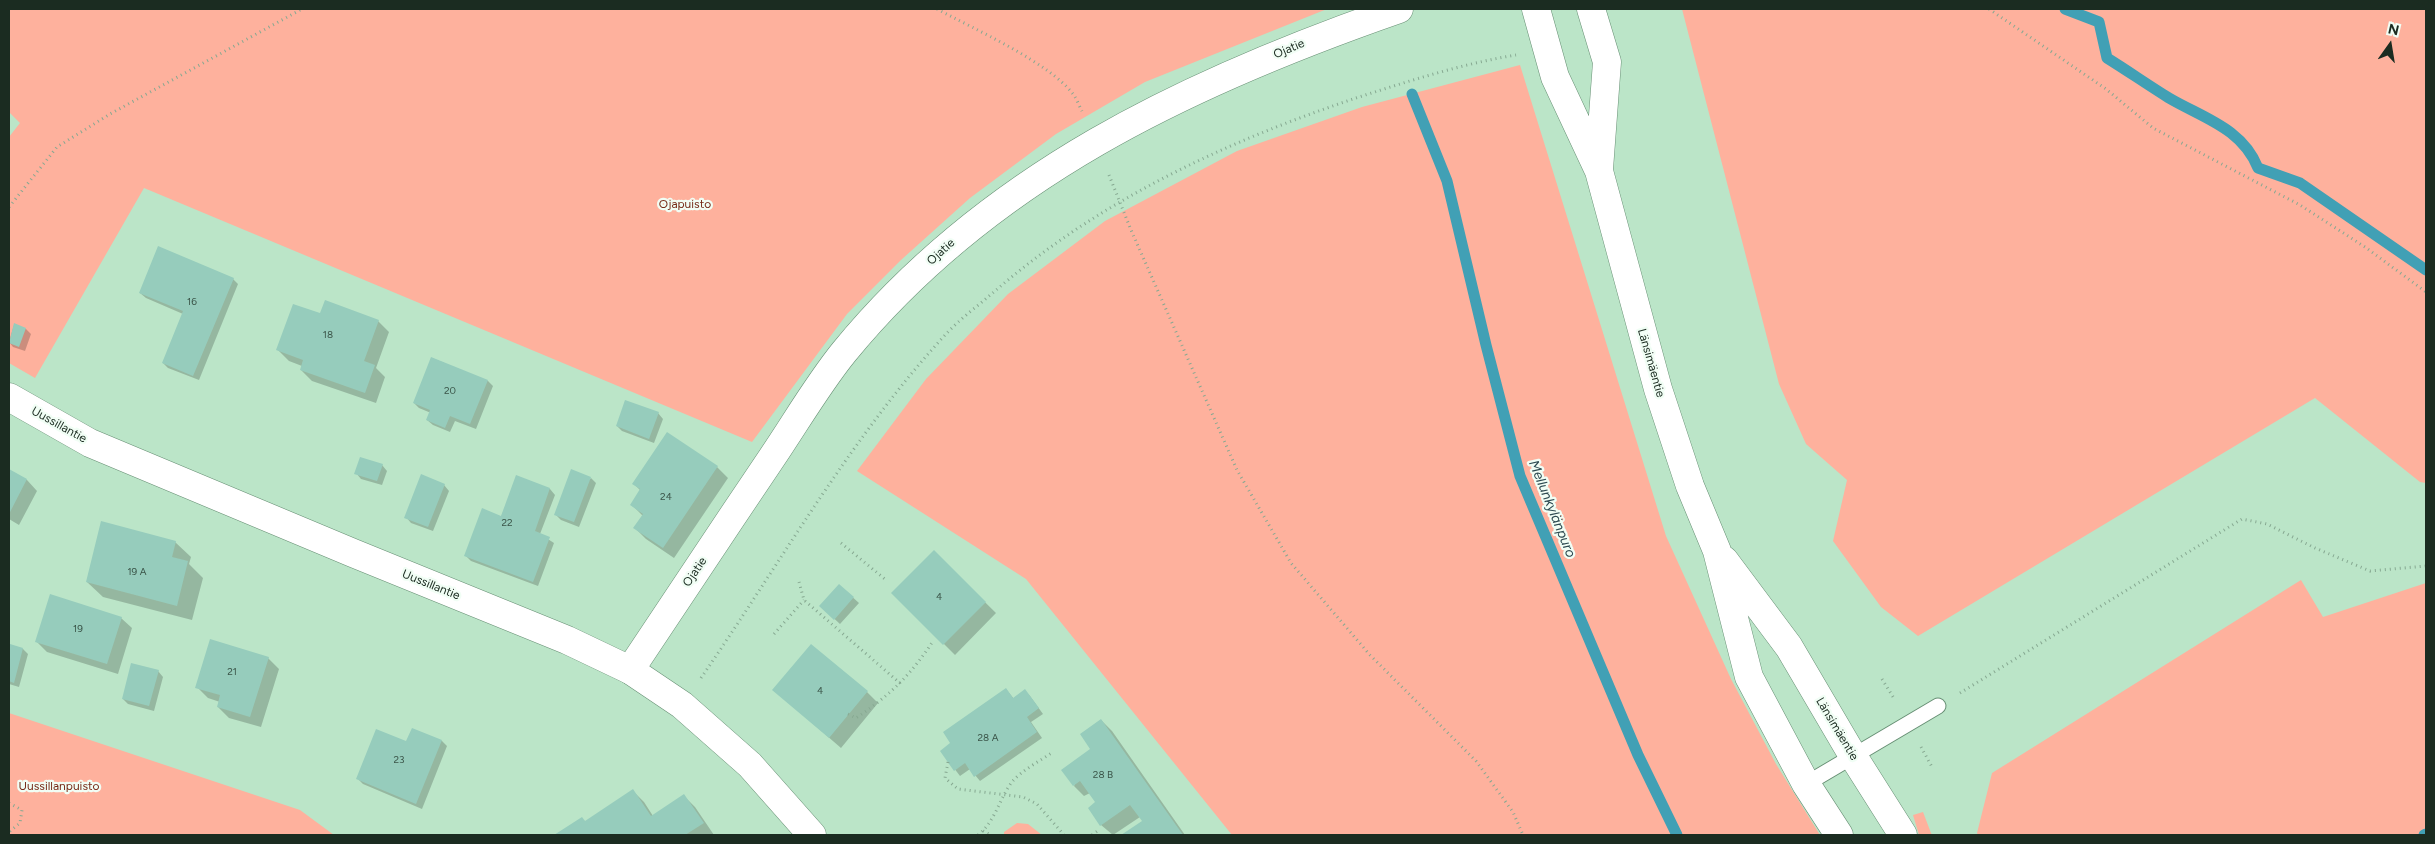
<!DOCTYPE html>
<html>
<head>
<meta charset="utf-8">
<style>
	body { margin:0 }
	#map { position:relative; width:2435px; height:844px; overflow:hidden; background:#bbe5c8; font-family:Figtree,sans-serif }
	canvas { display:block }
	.frame { position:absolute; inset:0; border:10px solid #1b2c21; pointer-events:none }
	.north { position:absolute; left:2365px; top:20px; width:50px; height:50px; -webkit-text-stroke:4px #f1fef5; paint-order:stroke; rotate:13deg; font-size:14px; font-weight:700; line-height:20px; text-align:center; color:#1b2c21 }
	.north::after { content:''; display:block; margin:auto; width:18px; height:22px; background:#1b2c21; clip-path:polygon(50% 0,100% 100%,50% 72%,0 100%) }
</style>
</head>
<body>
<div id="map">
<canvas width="2435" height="844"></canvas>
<div class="frame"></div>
<div class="north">N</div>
</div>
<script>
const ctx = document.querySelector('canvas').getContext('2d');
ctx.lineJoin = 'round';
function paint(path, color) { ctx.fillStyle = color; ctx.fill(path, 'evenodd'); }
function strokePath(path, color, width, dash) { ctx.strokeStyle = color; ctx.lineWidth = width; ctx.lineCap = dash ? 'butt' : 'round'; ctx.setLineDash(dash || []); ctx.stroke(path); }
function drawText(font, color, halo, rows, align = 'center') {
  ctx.font = font + ' Figtree,sans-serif'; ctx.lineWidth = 4.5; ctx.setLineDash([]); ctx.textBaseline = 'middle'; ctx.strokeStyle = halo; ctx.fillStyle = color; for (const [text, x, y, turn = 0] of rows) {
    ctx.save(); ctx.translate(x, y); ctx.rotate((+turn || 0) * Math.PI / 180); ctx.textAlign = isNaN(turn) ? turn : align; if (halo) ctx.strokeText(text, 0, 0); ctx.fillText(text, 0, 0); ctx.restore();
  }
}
paint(new Path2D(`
	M9,9h1318l-182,73 -89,52 -86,64 -69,62 -54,54 -95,128 -608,-254 -109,190 -26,-15v-226l11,-14 -11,-11z
	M1682,9h744v474l-6,-1 -105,-84 -397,238 -37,-29 -48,-66 14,-61 -41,-36 -27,-60z
	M1520,65l146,471 65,143 45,85 44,71h-588l-206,-256 -169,-108 69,-92 82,-85 97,-73 132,-70 125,-44z
	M2301,580l22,37 103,-34v252h-448l-1,-2 15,-60z
	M9,713l291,97 34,25h-325z
	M1923,812l8,21 1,2h-13l-6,-20z
	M1017,823l11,1 14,11h-38v-3z`), '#feb19d');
paint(new Path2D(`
	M233,279l5,5 -39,96 -31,-12 -5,-5 20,-49 -37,-16 -6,-5z
	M321,315l57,6 11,11 -13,36 9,9 -9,26 -64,-22 -11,-11 1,-4 -13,-5 -11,-11z
	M14,325l12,4 5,5 -6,17 -12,-4 -4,-5z
	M432,358l56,23 5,5 -17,43 -21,-8 -5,11 -17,-7 -6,-5 4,-7 -12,-5 -5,-5z
	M658,413l5,6 -9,24 -32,-12 -5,-5z
	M667,434l50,33 11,11 -54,80 -28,-19 -11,-11 8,-12 -11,-11 9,-14 -7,-7z
	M382,465l5,6 -5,14 -21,-6 -5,-6z
	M9,470l18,10 10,11 -18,34 -10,-6z
	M517,477l33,12 5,6 -15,39 14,9 -16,43 -67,-25 -5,-5 35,-39z
	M591,478l5,5 -17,44 -18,-7 -6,-6z
	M444,485l5,6 -16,40 -22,-8 -5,-6z
	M175,542l16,15 -2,7 14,14 -11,42 -89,-23 -16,-15z
	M934,552l62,61 -41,42 -62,-62z
	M839,585l20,18 -19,21 -14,-13z
	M121,618l11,10 -14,46 -71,-22 -11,-11z
	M10,646l13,3 5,5 -9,33 -10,-3z
	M268,658l11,11 -18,58 -32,-9 -11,-11 2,-5 -12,-4 -11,-11z
	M158,671l5,6 -9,34 -26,-7 -5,-5z
	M1006,689l8,10 11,-8 5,5 13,18 -12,8 11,16 -62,43 -10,-12 -10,7 -19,-25 11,-8z
	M774,690l93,2 11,11 -37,45z
	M1101,720l11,11 73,104h-62l20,-14 -3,-4 -27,18 -12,-10 -11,-17 7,-5 -7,-10 -6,3 -10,-10 18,-37z
	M412,730l30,11 5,5 -25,63 -59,-25 -5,-5 49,-36z
	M633,791l11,11 9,14 31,-20 11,11 19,28h-157l25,-16 4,3z`), '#0003');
strokePath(new Path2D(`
	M2065,9l34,13 8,36c21,13 41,27 62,40 34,20 73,30 89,70l42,15 126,87
	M1412,94l35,87 39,164 34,131 118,279 39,80
	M2424,835l2,-1`), '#41a0b5', 11);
paint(new Path2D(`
	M158,246l76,32 -41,98 -31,-13 21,-52 -44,-18z
	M325,300l54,20 -15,41 11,4 -10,28 -65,-23 3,-10 -27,-10 17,-46 27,9z
	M14,323l12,5 -7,19 -10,-4z
	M431,357l57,23 -18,44 -20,-8 -5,12 -19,-8 4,-10 -17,-7z
	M625,400l34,12 -10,27 -33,-13z
	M667,432l51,34 -55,82 -30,-20 10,-14 -13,-9 10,-16 -8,-5z
	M360,457l23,7 -6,17 -23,-7z
	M9,469l18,10 -18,35z
	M571,469l20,8 -17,45 -20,-7z
	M421,474l24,10 -17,43 -24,-9z
	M516,475l34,13 -15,43 15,6 -17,45 -69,-26 18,-48 19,8z
	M101,521l75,20 -4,16 16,4 -11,45 -91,-24z
	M934,550l52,52 -43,43 -52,-52z
	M839,584l15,13 -20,23 -15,-14z
	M50,594l72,23 -15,47 -72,-22z
	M210,639l59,18 -19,60 -33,-10 3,-12 -25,-7z
	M10,644l13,4 -9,35 -5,-2z
	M811,644l57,47 -39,47 -57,-48z
	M131,663l28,7 -10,36 -27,-7z
	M1006,688l7,10 12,-9 14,19 -12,9 10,15 -63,45 -9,-14 -11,8 -14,-20 10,-8 -7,-11z
	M1101,719l82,116h-62l21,-14 -12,-16 -30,21 -12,-18 7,-6 -15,-21 -7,5 -12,-16 29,-21 -10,-15z
	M412,728l30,12 -26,64 -60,-25 20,-50 30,12z
	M633,789l18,27 33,-22 20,29 -19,12h-131l28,-18 3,4z`), '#96ccbc');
const lane = new Path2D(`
	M1806,784l132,-78`);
const street = new Path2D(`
	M9,397l81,46 263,110 214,87 63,30 52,35 68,60 62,70`);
const secondary = new Path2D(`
	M1536,9l19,68 44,94 59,218 32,97 27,65 32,126 57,107 33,51
	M1591,9l16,53 -8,107
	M1724,560l65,87 64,109 50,79
	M630,670c48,-72 95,-143 143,-214 23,-34 45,-72 71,-104 144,-176 345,-270 555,-343`);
strokePath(lane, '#678f74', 17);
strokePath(street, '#678f74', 29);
strokePath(secondary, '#678f74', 29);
strokePath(new Path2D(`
	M937,9c37,20 113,54 136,85 4,5 6,12 9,17
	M1989,9l117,80 47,39 147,77 65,42 61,45
	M1109,175l22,55 106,240 54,93 79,92 106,106 37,51 10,23
	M9,207l48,-60 53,-33 192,-105
	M841,543l45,37
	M799,582l5,18 97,84
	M774,634l30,-34
	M701,678c80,-116 150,-241 245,-344 15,-16 33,-29 49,-43 105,-91 230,-149 361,-193 53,-17 105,-34 160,-43
	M1882,679l13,21
	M1960,693l282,-174 25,5 48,24 55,23 56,-5
	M848,714l8,4c33,-22 55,-43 77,-77
	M1921,747l11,20
	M948,762l-3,16 13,11 65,8 14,7 27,31
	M9,803l13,7 -2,13 -11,9
	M983,831l8,4
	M978,835c17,-13 21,-36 34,-53 10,-12 28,-21 41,-30
	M1092,835l7,-5`), '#86a891', 3, [1, 4]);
strokePath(lane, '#fff', 15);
strokePath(street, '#fff', 28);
strokePath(secondary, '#fff', 28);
drawText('10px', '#3a5448', null, [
	["16",192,302],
	["18",328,335],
	["20",450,391],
	["24",666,497],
	["22",507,523],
	["19 A",137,572],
	["4",939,597],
	["19",78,629],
	["21",232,672],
	["4",820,691],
	["28 A",988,738],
	["23",399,760],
	["28 B",1103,775]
]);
drawText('12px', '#1b2c21', '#f1fef5', [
	["Ojatie",1289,49,-23],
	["Ojatie",941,252,-42],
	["Länsimäentie",1651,363,74],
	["Uussillantie",59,425,29],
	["Ojatie",695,572,-56],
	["Uussillantie",431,585,22],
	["Länsimäentie",1837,729,59]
]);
drawText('12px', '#772b18', '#f1fef5', [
	["Ojapuisto",685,204],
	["Uussillanpuisto",59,786]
]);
drawText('italic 14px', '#2e4b52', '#f1fef5', [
	["Mellunkylänpuro",1552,509,68]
]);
</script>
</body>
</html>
